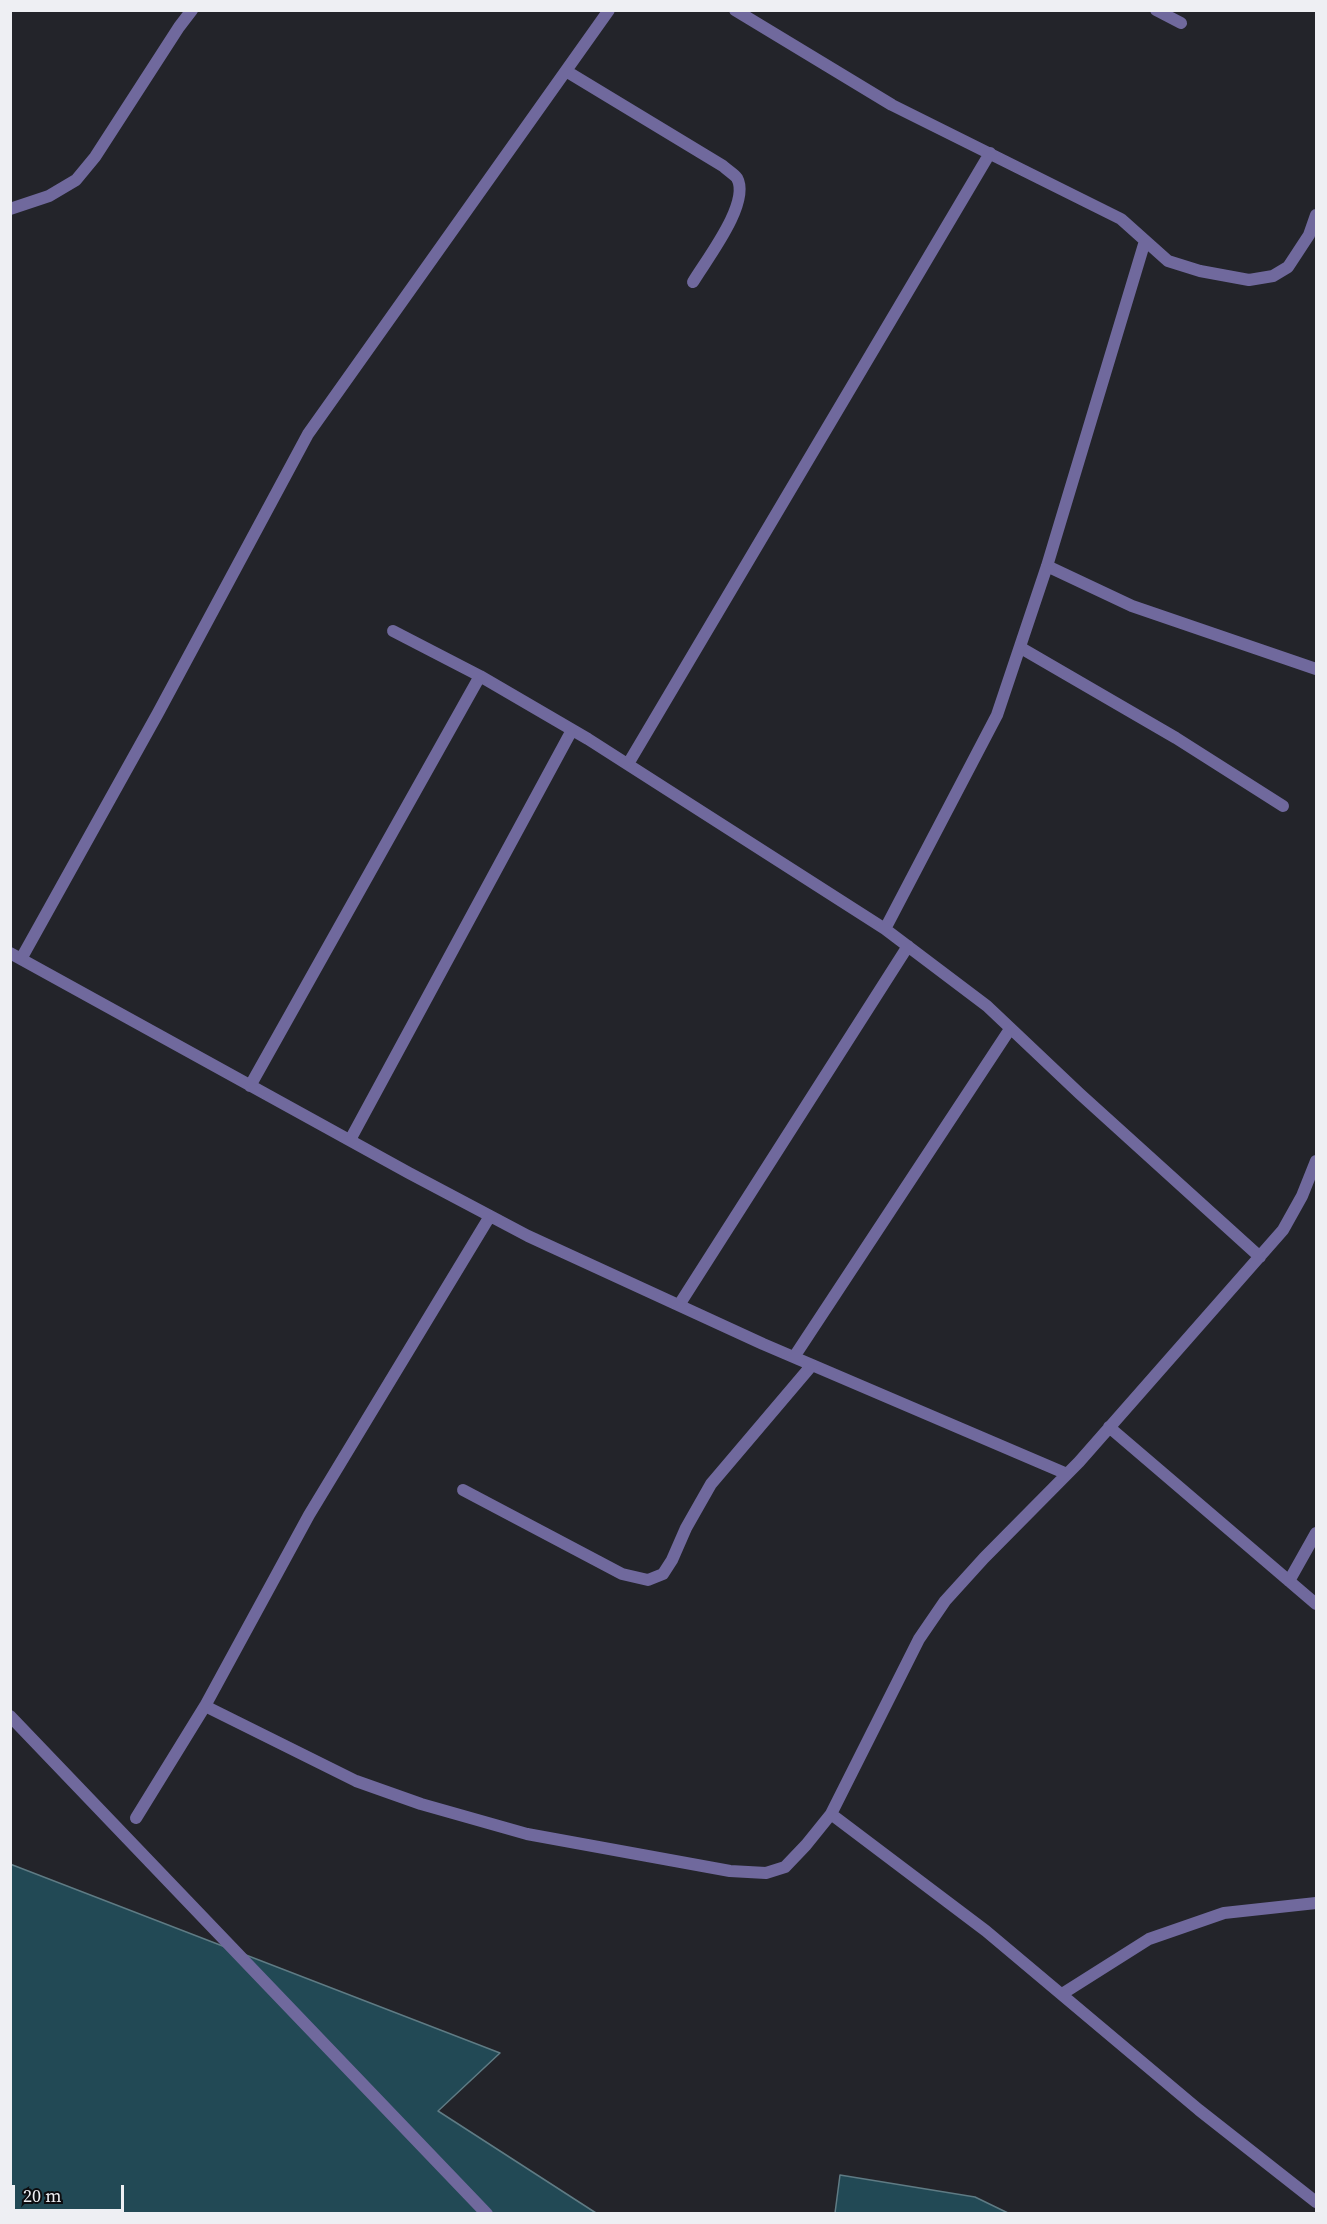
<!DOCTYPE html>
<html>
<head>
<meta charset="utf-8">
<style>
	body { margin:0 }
	#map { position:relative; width:1327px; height:2224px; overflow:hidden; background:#23242a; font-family:"Source Serif 4",serif }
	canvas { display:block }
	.frame { position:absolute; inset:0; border:12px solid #eeeff3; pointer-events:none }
	.scale { position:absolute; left:12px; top:2185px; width:112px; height:27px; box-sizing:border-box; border:3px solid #eeeff3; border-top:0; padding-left:8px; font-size:18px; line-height:21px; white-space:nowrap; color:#eeeff3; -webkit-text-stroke:4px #0d0d10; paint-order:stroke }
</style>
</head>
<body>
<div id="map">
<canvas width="1327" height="2224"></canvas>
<div class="frame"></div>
<div class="scale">20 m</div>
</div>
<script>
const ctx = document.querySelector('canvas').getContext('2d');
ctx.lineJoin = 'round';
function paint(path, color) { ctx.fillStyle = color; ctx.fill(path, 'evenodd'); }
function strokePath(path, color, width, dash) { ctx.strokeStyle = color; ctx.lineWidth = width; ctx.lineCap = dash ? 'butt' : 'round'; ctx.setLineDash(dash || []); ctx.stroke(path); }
const water = new Path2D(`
	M10,1864l490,189 -62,58 158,102h-585z
	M840,2175l135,22 33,16h-173z`);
paint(water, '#224955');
strokePath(water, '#5f7b84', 1.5);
strokePath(new Path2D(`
	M735,10l157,95 229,114 47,42 32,10 49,9 24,-4 15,-9 21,-32 7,-20
	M1156,10l25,13
	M566,71l157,95c4,4 11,8 14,12 14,25 -31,82 -44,104
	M10,209l39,-13 27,-16 19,-23 84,-130 13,-17
	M1047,566l85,40 184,63
	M393,631l87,45 108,63 297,190 102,77 93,88 180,163
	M1021,648l155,90 107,68
	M628,764l362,-611
	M885,929l112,-214 50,-149 98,-325
	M10,953l399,220 119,63 235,108 304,130
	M21,959l137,-246 150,-279 301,-424
	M250,1086l230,-410
	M350,1140l222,-410
	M679,1305l229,-359
	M794,1357l216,-328
	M1109,1427l207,177
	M463,1490l159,84 26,6 15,-6 9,-14 14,-32 25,-44 101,-119
	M1289,1581l27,-48
	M205,1706l151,75 65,23 106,30 203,37 36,2 19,-6 21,-22 25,-31 88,-175 26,-38 39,-43 95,-96 204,-232 19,-34 14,-35
	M10,1716l477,498
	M831,1814l155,117 213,179 117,92
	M136,1818l69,-112 104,-191 181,-299
	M1062,1994l87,-55 75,-26 92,-10`), '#70699d', 12);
</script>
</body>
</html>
